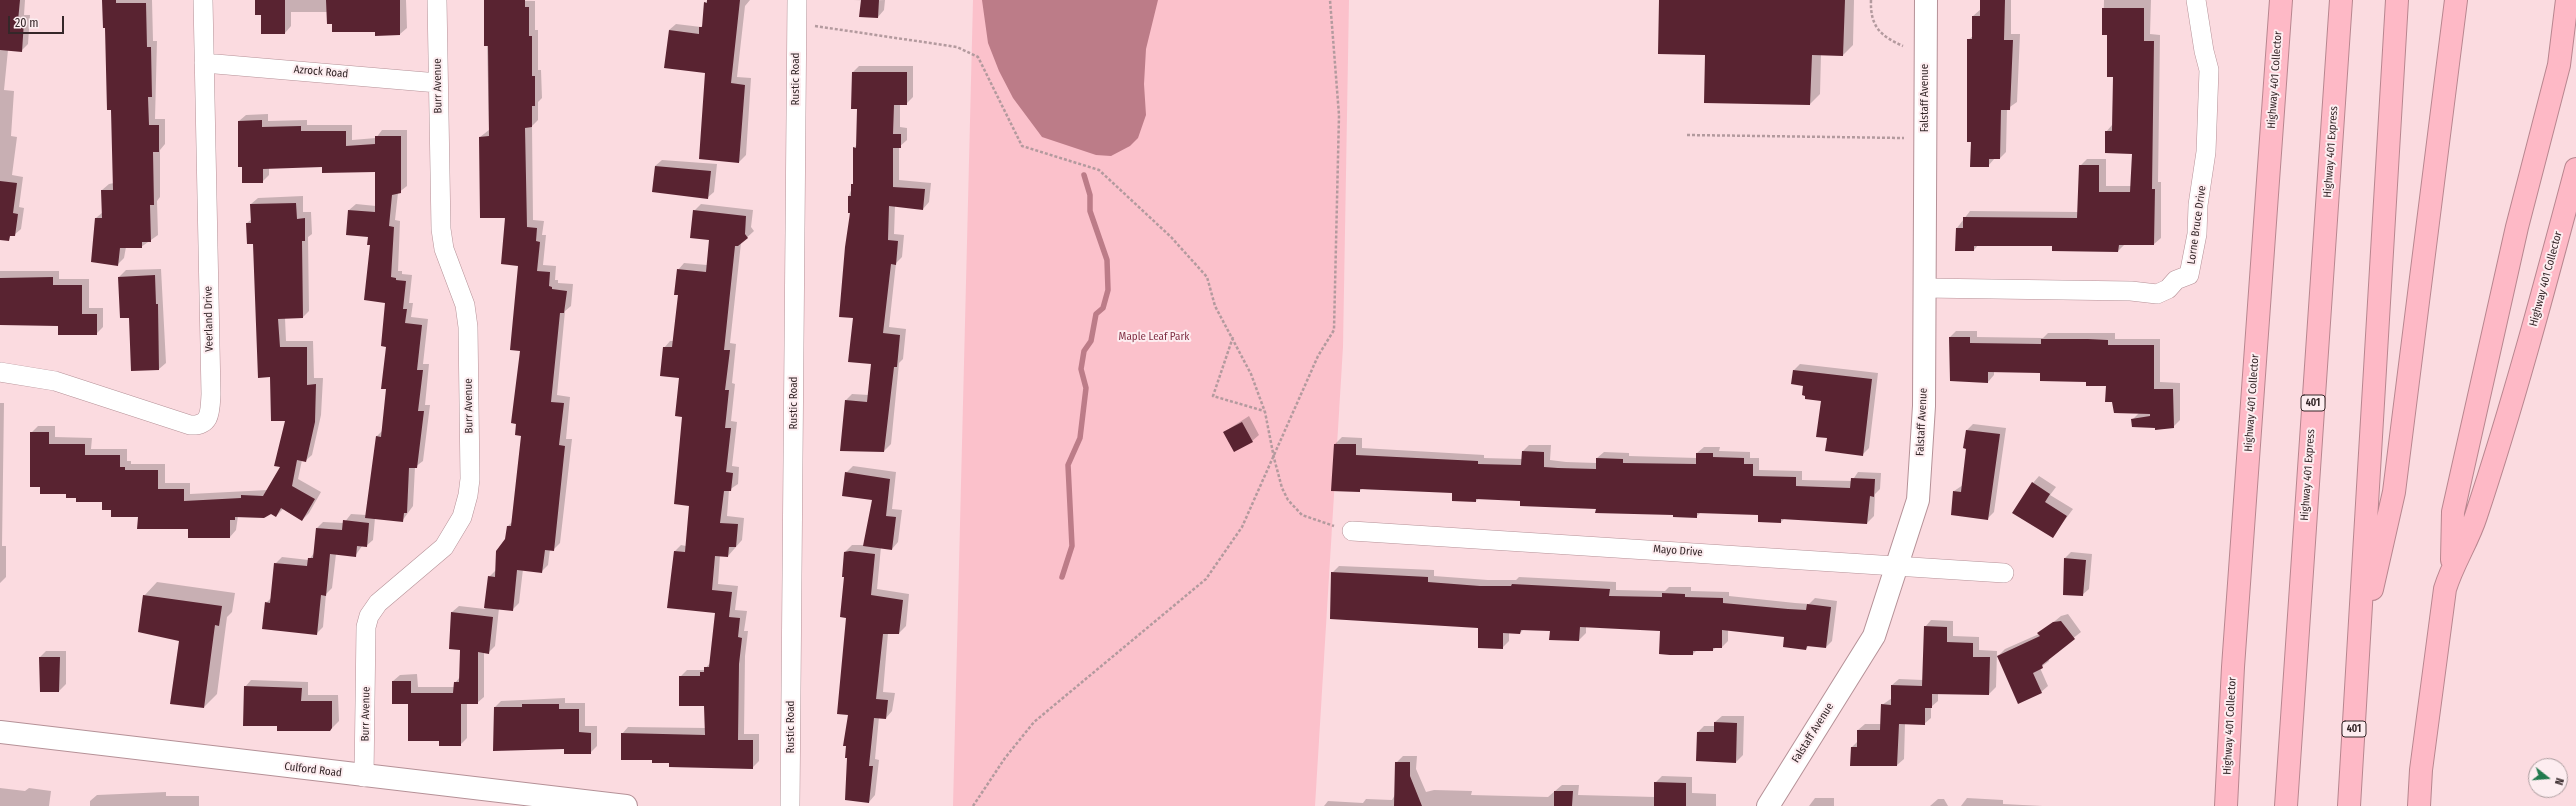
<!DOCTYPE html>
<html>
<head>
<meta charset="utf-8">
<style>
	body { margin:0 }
	#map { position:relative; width:2576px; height:806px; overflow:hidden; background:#fbdbe0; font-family:"Fira Sans Condensed",sans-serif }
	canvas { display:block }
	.north { position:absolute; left:2528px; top:758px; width:40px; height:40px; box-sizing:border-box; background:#fdedf0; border:1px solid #ad9ea0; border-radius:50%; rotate:107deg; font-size:11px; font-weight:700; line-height:16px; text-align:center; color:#352729 }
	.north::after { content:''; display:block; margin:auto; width:14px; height:18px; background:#227a4e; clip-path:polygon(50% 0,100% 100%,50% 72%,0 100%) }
	.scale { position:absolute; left:8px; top:16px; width:56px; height:18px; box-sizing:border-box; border:2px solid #352729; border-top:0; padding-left:5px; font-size:12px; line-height:14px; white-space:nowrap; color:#352729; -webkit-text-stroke:3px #fdedf0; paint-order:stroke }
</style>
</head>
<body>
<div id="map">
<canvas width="2576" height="806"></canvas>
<div class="north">N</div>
<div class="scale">20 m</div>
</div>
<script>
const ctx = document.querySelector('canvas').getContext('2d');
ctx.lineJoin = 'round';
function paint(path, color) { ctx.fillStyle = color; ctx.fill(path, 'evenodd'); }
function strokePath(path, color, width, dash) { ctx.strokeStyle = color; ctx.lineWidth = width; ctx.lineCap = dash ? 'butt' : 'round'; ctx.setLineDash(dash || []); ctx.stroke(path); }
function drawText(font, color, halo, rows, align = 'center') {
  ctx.font = font + ' "Fira Sans Condensed",sans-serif'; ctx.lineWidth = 4; ctx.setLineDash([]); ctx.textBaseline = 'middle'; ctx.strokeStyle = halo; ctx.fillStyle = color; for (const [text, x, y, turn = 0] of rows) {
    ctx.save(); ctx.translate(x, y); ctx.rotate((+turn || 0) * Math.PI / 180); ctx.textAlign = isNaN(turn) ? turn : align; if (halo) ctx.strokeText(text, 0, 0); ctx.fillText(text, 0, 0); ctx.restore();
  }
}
paint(new Path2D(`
	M973,0h376l-6,347 -28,459h-362z`), '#fbc1cb');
paint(new Path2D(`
	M982,0h176l-12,49 -2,35 2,31 -8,23 -8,8 -19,10 -15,-1 -54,-18 -29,-39 -14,-27 -11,-28z`), '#bc7c88');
paint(new Path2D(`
	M0,0h25l-1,15h6l-2,29 -7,7 -13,-1 -4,40 10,1 -3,45 6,1 -5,38 11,2 -4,30 5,1 -3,21 -7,6 -14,-1z
	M103,0h49l1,41h4l-2,78h10v25l-5,6v47l-3,4 1,34 -17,12h-15l-2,11 -7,7 -21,-47 7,-6 -1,-22 7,-6 5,-1 -2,-74z
	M256,0h150l1,28 -7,6 -67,-11 -6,-11h-36v14l-6,7 -23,-19z
	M486,0l49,1v29h3v40h3l1,28 -4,4v18l-6,6 1,94 11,1 -2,14h4l-3,30 13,1 -1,14h3v3l15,1 -2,22 -6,5 -8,84 13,2 -4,42h6l-12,104 -7,7 -3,-1 -2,16 -7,7 -18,-3 -4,34 -7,7 -13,-2 -4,38 -7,7 -4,-1v45l-7,6h-10v35l-7,7 -20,-5 -47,-59 7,-6 17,-1 1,13h36l1,-4 5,-6 1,-28 -9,-37 7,-6 26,3 4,-32 7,-7 10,-30 2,-14 5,-5 10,-86 -4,-170 -39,-128 9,-7z
	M708,0h42l-5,6 -8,71 14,1 -5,77 -7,7 -33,-90 -37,-42 7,-6 25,3 3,-3 1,-21z
	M885,0l-1,10 -6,7 -16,-16h-9z
	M1660,0h194l-1,45 -10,10 -22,-1 -1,40 -10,10 -104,-50z
	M1981,0h30v34h9l-3,68 -10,7 -1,43 -6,6h-5l-7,8 -16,-25 -4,-101 5,-4v-20l8,-7z
	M2104,0h47l-1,34 10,1 -2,147h3v56l-7,6h-29l-7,7 -65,-6h-75l-4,5 -17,-22 13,-17 109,1 1,-46 7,-7h19v27h25l2,-33 -27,-21 6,-7 2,-49 -6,-42h-5z
	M859,66h54v31l-7,7h-6v23l7,1v12l-8,7v33l32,3 -2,19 -6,7 -28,-3 -1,28 10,1 -2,22 -6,6 -7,64 17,2 -3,30 -4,4 -8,81 -7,7 -38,-51 6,-6 17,1 3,-31 -18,-47 -5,-121 5,-14v-34l3,-3 1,-37 -5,-36z
	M268,114v7l39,-1v5h45v15l24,-2 6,-8h25v56l-9,7 -3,27 5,1 -2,50h4v3l10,1 -3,28h4l-2,14 17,2 -5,45h6l-4,41h5l-7,56 -8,6 -2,39 -11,15 -27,-3 -2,22 -7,6h-4l-7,10 -19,-2 -4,34 -6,6 -3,33 -7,7 -50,-31 6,-6 3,-33 7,-7 27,3 5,-7 3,-25 6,-6 21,1 7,-9 15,1 11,-79 6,-6 4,-41 -1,-87 -17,-66 -20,-26 7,-6 20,2v-35l-53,-5 -54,1v8l-7,7 -23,-61 7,-6z
	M662,160l55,4 -3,28 -7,6 -52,-32z
	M303,196v16h8l1,22 -4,3 1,74 -6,6 -18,1 1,23h27l1,37h9l-2,37 -9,40 -7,6 -3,-1 -4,19 23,13 -12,21 -7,7 -19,-11 -7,7 -5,-3 -33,3 -2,14 -6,7 -91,-21 -27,-7 -9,-8 -36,-8 -36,-60 7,-7h17v11l37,1 -1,11h36v12h4v3h34v19h25v11l78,-4 14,-23 5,-47 -16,-44 -17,-133 -7,-20 5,-4 -1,-15 7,-6z
	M701,204l52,6 -2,17 3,4 -13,12 -11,100 6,1 -4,39 3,1 -4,37 6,1 -5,44 7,1 -1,17 -9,6 -2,26 17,2 -2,22 -14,16 -8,-1 -2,29 20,2 -3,24 12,1 -3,20h4l-3,25 -1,78h15v27l-7,7 -82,-6 -17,-3 -31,-25 6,-7 78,1 -1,-22 -25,-29 7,-7h17l7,-8 5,-50 -42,-60 7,-7 5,1 5,-41 -11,-128 -16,-29 6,-7h4l5,-46 -1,-25 6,-7 23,2 3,-26 -16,-28z
	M161,269l5,94 -7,6 -27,1 -2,-53 -11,-40 7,-7z
	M0,271h59v8h30v29h14v19l-7,7 -37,-9 -59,-1z
	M1956,331h21v6l66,1 5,-5h67v6h45v43l20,1v37l-7,7 -41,-7 7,-7 -26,-12 -6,-16 -20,-4 -46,-9 -47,-1v4l-6,7 -38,-45z
	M1800,364l78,9 -9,75 -7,7 -34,-18 -6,-37 -18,-15 -10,-15z
	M0,403h4l-2,143h4v31l-6,6z
	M1249,416l10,19 -7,6 -28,-9z
	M1973,424l33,4 -12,84 -7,7 -33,-28 9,-6 4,-37v-18z
	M1342,437l20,1v10l122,7v3l38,1 1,-8 6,-6h22l-1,15 16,2 31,1v-5l7,-6 25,1v3l68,2v-5l7,-6h16l-1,4 31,1v6h9v12l43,1v9l50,1 6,-9 23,1 -1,16 -5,5 -1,22 -7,7 -82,-5 -4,4 -22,-8 -58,-2 -5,5 -175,-17 -42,-2 -3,3 -23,-9 -91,-3 -3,2 -27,-1 3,-46z
	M853,466l43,6 -4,37 10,1 -4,32 -6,7 -11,-2 -4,42 32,5 -3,32 -7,7h-11l-5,59 12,1 -3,18 -6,7 -7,-1 -4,42 4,1 -4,35 -6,7 -20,-88 -4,-162 7,-7h13l8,-46 -27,-26z
	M2039,476l17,11 -6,8 23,14 -21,28 -19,-54z
	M2071,552l21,2 -3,35 -7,6 -17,-37z
	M1339,566l95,4v6l54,4h28l3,-3 97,5v8l49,1 4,-4h22v4l38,1v4l66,7 14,1 6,-6 22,3 -5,40 -6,6 -17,-2 -3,4 -21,-13 -57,-7v12l-6,6h-6l-3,3h-16l-4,4 -32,-24 -75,-4v7l-7,7 -28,-10 -27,-1 -4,4 -11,-1v9l-7,7 -23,-21 -147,-54z
	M157,582l78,11 -3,19 -5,5 -10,77 -13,13 -23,-67 -37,-44z
	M2068,614l13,18 -33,26 1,3 -9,7 8,18 -7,6 -43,-36 7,-7 34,-15 22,-18z
	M1931,620l22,1v15l26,1v13l18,1 -1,36 -7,7 -51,-1v8l-7,6v11l-7,6h-19l-1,35 -7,6 -45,-18 6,-6v-11l7,-6h16l1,-19 10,-7v-13l7,-6 24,1 2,-53z
	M46,651h20v33l-7,7h-18l-1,-34z
	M251,680l57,2v13h30l1,26 -9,9 -52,-5 -33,-38z
	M565,698v5h20v23h12v20l-7,7 -95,-46 6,-6z
	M1722,716h22l-1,39 -7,7 -38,-30 6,-6h11v-4z
	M1403,756h14l-1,13 10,23 8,-2 38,1 -1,4 77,2 14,-12h17l-1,10 77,2v-14l7,-7 30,1v16l24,1v12h-392l4,-5 35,2 3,-4 26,1 4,-7v-30z
	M0,788l25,3 4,-3 22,3 -2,15h-49z
	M166,792v4h33v10h-109v-5l7,-6z
	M1815,798h19v8h-25z
	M1967,798l36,2v4l40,2h-82z
	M1938,799h6l4,7h-18z`), '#0003');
strokePath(new Path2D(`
	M1062,577l10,-31 -4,-81 12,-27 6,-50 -5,-19 3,-18 7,-10 5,-27 7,-6 5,-18 -1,-30 -17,-49v-16l-6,-20`), '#bc7c88', 5.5);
paint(new Path2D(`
	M0,0h20l-2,21h6l-2,31 -22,-2z
	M102,0h14v3h30l1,44h4l1,50h-4l1,28h10v27h-6l1,53h-4l1,37h-9v6h-22l-2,18 -27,-4 4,-44h7l-1,-28h12l-2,-80h-4l-2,-82h-2z
	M255,0h30v34h-24v-19h-6z
	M326,0h74v35l-25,1v-4h-43v-8h-5z
	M484,0h41v7h4v29h3v40h3v30h-3v21l-7,1 2,99 10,1 -1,13 4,1 -3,29 13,1 -1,14 3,1v2l15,2 -3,22h-4l-9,89 13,1 -5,42 6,1 -11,105 -9,-1 -3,23 -25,-3 -4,41 -29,-3 4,-32 7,1 1,-26 9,-12 2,-13h4l10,-90 -6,-1 1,-11 -5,-1 9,-72 -10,-1 8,-84 -17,-2 4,-46h-25l-1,-81 10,-1 -1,-90h-4z
	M707,0h33l-9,83 14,2 -6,78 -40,-4 6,-86 -41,-5 5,-38 30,4v-7h3l2,-25 3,1z
	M861,0h18l-1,18 -19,-1z
	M1659,0h186l-2,56 -31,-1 -2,50 -106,-2 1,-48 -47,-1z
	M1980,0h25l-1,40h9l-3,70h-9l-1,49h-11v8h-19l1,-25h-4v-103h5v-23h8z
	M2102,8h42v33h10l-2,148h3l-1,56h-35l-1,7 -66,-1v-5h-78v5h-19l1,-23h7v-11l114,1 2,-53h20v27h31l2,-38 -27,-1v-22h7l1,-54h-6v-42h-5z
	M852,72h55v33h-13l-1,29h8v14h-8v39l32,2 -2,21 -34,-4 -1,34 10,1 -2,24 -5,-1 -8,69 17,2 -3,32h-3l-10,85 -44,-1 5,-51 22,2 4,-38 -23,-2 5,-44 -14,-1 6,-70 5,-34h-2v-17h3v-12h2v-37l3,1 1,-39h-6z
	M262,120v7l39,-1v5h45v15l29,-2v-8h26v57l-9,2 -3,31 5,1 -3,50 5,1v2l10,1 -3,28h4l-2,14 17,2 -5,45h6l-5,41h6l-7,57h-8l-2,45h-3l-1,9 -38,-4 11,-82 5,1 5,-48h-5l5,-42 -5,-1 4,-43 -21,-3 6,-55h-3l1,-8 -22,-2 2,-25 27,2v-40l-53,1v-6l-59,2v14h-21v-16h-4v-46z
	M655,166l56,5 -3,28 -56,-7z
	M0,181l17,2 -4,30 5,1 -3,22h-5l-1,5 -9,-1z
	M296,203l1,16 8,-1v23h-3l1,77 -25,1 2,28h27v38l9,-1 -1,38 -9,40 -9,-2 -5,26 23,13 -13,22 -21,-13 -5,9 -5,-3 -7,4 -29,-1v3h-5v18h-42v-9h-51l1,-12h-27v-7h-9v-8h-26v-4h-10v-4h-26v-7h-10v-55h19v12h36v11h35v12h5v3h33v19h26v12l57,-3v-3l22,1 17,-29 -6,-1 11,-45h-14l-1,-44 -12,1 -5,-134h-6l-1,-21h5l-1,-19z
	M693,210l53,6 -1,18 3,4 -10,8h-3l-11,104h6l-5,40h4l-4,38h6l-5,44 7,1 -2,18h-7l-4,32 18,1 -2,23h-7l-1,10 -13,-1 -3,34 20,2 -3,25 11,1 -2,19 4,1 -3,26 -1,76h15v29l-84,-2v-4h-17v-3h-31v-27l84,2 -1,-29h-25v-30h21v-4h4v-5h5l6,-54 -48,-5 7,-57 11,1 4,-46 -15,-2 8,-87 -7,-1 4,-38 -19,-2 3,-29h9l6,-52h-4l3,-26 29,3 3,-32 -19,-2z
	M155,275l1,29h2l1,66 -28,1 -2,-53h-9l-2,-41z
	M53,277v8h29v29h15v21h-39v-9l-58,-1v-47z
	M1949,337h21v6l71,1v-5h47l20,1v5h46v44h19l1,39 -19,2v-2l-23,-1 -1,-8 19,-3v-2l-36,-1 -2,-11h-7l1,-16h-20v-4l-46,-1v-8l-52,-1v11l-38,-2z
	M1793,370l79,9 -9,77 -38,-5 2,-13 -11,-1 5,-36 -16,-2v-3l-3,-1 1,-9 -12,-2z
	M1242,422l11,20 -19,10 -11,-20z
	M1966,430l34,4 -12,86 -37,-5 2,-24 8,1 5,-43 -3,-1z
	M1334,444h22v11l122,6v3l43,1 1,-14 22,1v15l14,1 38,1v-11l27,1v4l73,1v-11h17v4l31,1v6h9v12l43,1v9l54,2 1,-10 24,1 -1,18 -4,-1 -3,28 -86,-5v4l-23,-1v-7l-61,-2v5l-24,-1v-2l-78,-2 1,-4 -76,-3v-5l-44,-2v3l-24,-1v-8l-92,-4v3l-29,-1z
	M845,472l45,7 -4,37 10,1 -4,33 -29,-4 9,-46 -30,-4z
	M2032,482l18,12 -5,8 22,14 -14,22 -41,-25z
	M343,520l26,3 -2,24 -10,-1 -1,11 -26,-3 -4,42 -5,-1 -4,40 -55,-6 3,-27 5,1 4,-40 33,3 1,-8h5l3,-30 26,2z
	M850,551l25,3 -4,41 32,5 -4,34h-16l-7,65 12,1 -2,19 -12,-1 -5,48h4l-4,37 -24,-3 2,-42h-2l1,-12h-3l5,-31 -11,-1 9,-96 -6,-1 4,-40h-2l2,-25z
	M2064,558l22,2 -3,36 -20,-1z
	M1331,572l97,5v5l52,4h31l1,-2 98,5 -1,7 53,1v-4l23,1v3l38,1v5l65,6 18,1 1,-6 24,3 -5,41 -19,-2 -1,4 -23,-3 1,-10 -62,-7v18h-9v3h-20v4h-23l-11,-1 1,-23 -80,-4 -1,14 -30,-1 1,-9 -29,-1 -1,4 -17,-1v16l-25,-1v-20l-148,-9z
	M143,595l79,11 -3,20 -4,-1 -11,83 -34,-4 9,-63 -41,-9z
	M451,612l42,5 -4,37 -11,-2v52h-17v42h-22v-5h-31v-37h-16v-23h19v12h42l1,-11h5l1,-32 -11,-1z
	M2061,621l14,18 -33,26 1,3 -10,5 9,20 -24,11 -21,-48 43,-20 -3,-3 16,-11z
	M1924,626l23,1v15l26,1v14h17l-1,38 -57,-1v14h-7v17l-26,-1 -2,42h-47l1,-19h6v-17h23l1,-26 10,1v-20l31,1z
	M39,657h21l-1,35h-19z
	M244,686l58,2 -1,13h31v27l-2,3h-53v-5h-34z
	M522,704h37v5h20v23l12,1v21h-27v-5l-71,2 1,-44h28z
	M1714,722l23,1 -1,40 -40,-2 1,-29h17z
	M1395,762h15v14l12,30h-28z
	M1654,782l32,1v23h-32z
	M1554,791h19l-1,15h-18z`), '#592331');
const minor = new Path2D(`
	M204,63l234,20
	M1924,288l207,3 26,3 11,-5 8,-9 13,-5 8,-41 1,-29 8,-53 3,-82 -5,-19 -8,-51
	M0,372l55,9 135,44c21,1 20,-13 21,-31l-8,-394
	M1352,531l652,42
	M364,777l2,-150 3,-11 9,-13 66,-56 18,-30 6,-22 2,-16 -2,-152 -3,-22 -21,-56 -3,-20 -4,-229
	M790,806l7,-806`);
const tertiary = new Path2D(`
	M0,732l626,74
	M1768,806l106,-170 44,-136 6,-94 2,-406`);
const motorway = new Path2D(`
	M2452,560l1,-48 64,-285 42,-162 8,-65
	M2372,589l22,-97 62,-492
	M2226,806l7,-139 48,-667
	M2286,806l55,-806
	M2349,806l48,-806
	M2419,806l2,-36 24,-181c8,-26 23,-48 31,-73 38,-114 69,-231 100,-347`);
strokePath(minor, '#b59197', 20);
strokePath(tertiary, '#b59197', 24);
strokePath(motorway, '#b8868f', 24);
strokePath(new Path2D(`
	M1871,0c-1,26 9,36 32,46
	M815,26l142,21 21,10 44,89 77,24 72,67 36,40 8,29 36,68 14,38 9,46 8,30 6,12 14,15 32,11
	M1687,135l217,3
	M1233,337l-20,59 51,15
	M973,806l32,-48 29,-36 172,-143 36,-52 76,-171 16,-26 5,-215 -9,-115`), '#b39a9e', 2.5, [3, 2]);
strokePath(minor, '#fff', 19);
strokePath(tertiary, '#fff', 22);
strokePath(motorway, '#feb9c6', 22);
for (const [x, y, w] of [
	[2313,403,24],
	[2354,729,24]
]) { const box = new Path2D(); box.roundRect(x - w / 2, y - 8, w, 16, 3); ctx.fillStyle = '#fdedf0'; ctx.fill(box); strokePath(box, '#352729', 1); }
drawText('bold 10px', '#352729', null, [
	["401",2313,403],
	["401",2354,729]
]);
drawText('11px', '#352729', '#fdedf0', [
	["Azrock Road",321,72,5],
	["Rustic Road",796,79,-90],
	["Highway 401 Collector",2275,80,-86],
	["Burr Avenue",438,86,-91],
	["Falstaff Avenue",1925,98,-90],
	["Highway 401 Express",2331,152,-86],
	["Lorne Bruce Drive",2197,225,-82],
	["Highway 401 Collector",2546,279,-75],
	["Veerland Drive",209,319,-91],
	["Rustic Road",794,403,-90],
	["Highway 401 Collector",2252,403,-86],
	["Burr Avenue",469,406,-91],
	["Falstaff Avenue",1922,422,-87],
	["Highway 401 Express",2308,475,-86],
	["Mayo Drive",1678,551,4],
	["Burr Avenue",366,714,-89],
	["Highway 401 Collector",2230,726,-87],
	["Rustic Road",791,727,-90],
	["Falstaff Avenue",1813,733,-58],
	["Culford Road",313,770,7]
]);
drawText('11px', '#823247', '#fdedf0', [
	["Maple Leaf Park",1154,337]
]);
</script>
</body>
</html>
